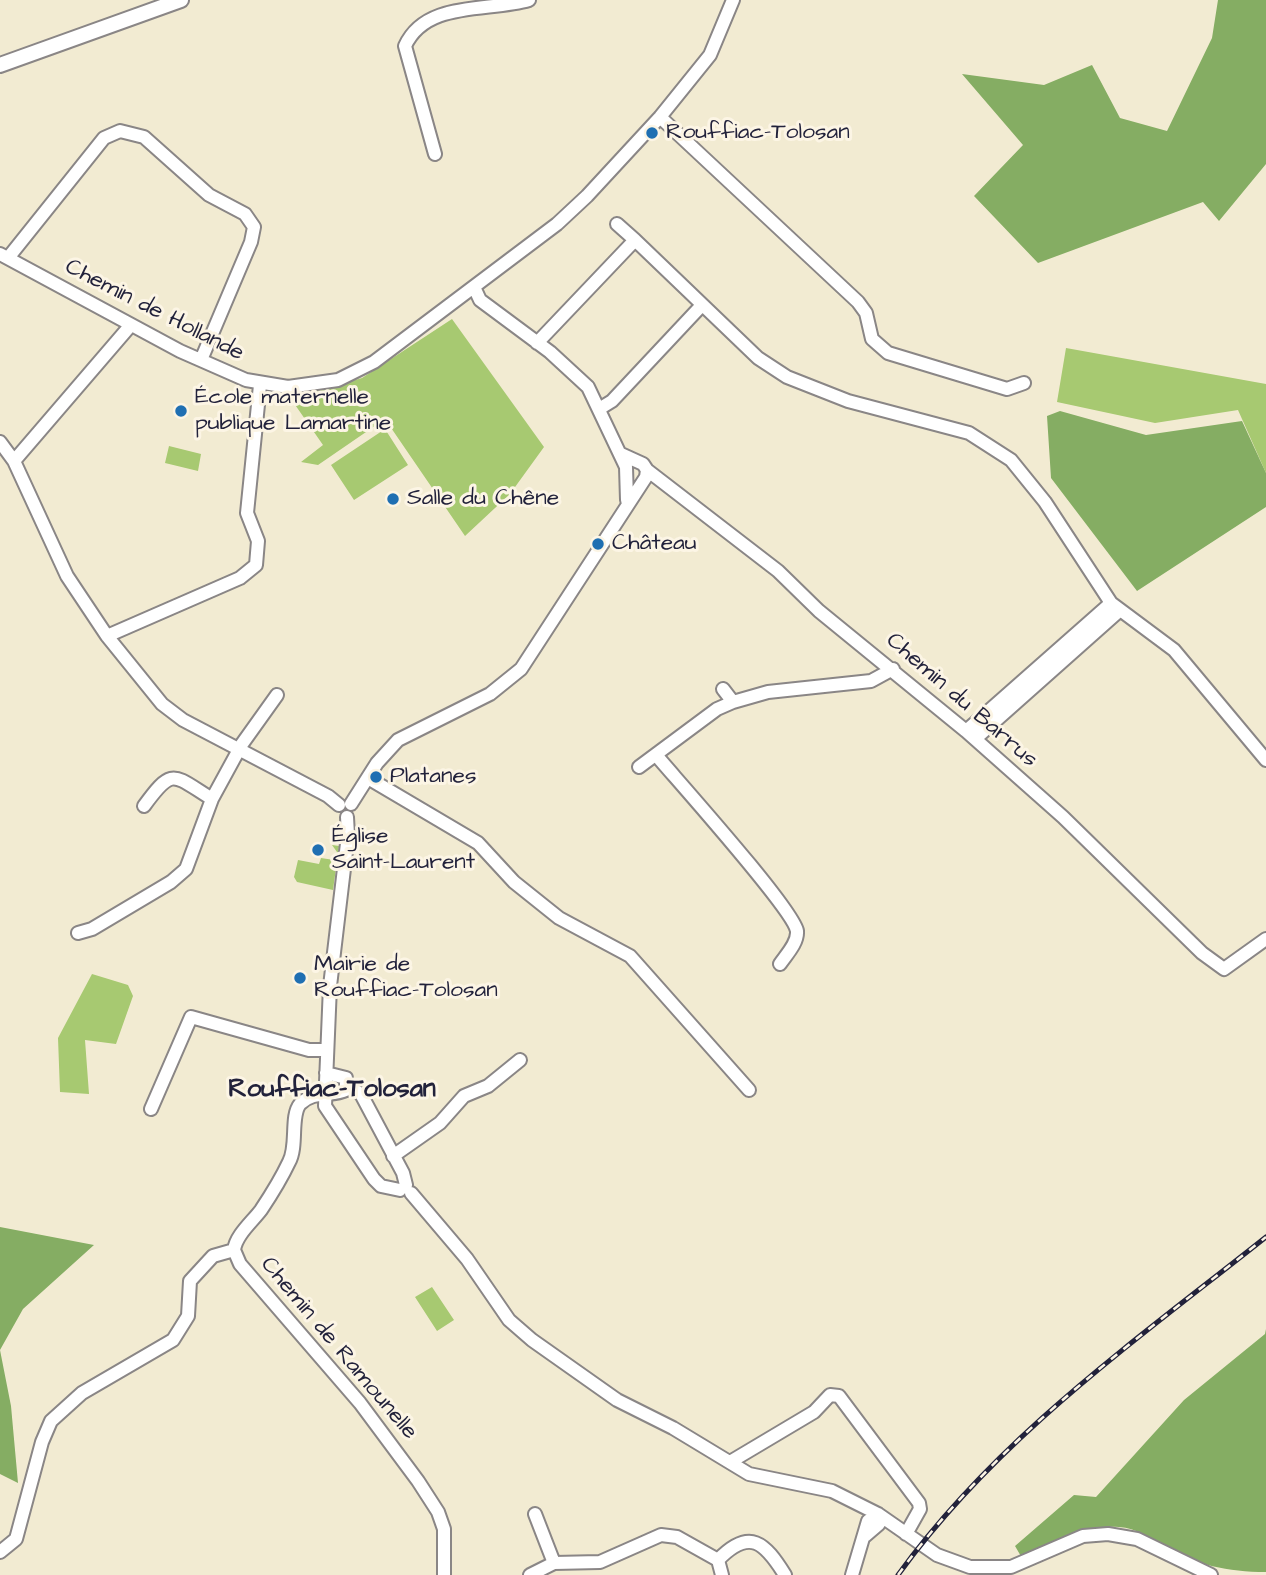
<!DOCTYPE html>
<html>
<head>
<meta charset="utf-8">
<style>
	body { margin:0 }
	canvas { display:block; background:#f2ebd2 }
</style>
</head>
<body>
<canvas width="1266" height="1575"></canvas>
<script>
const ctx = document.querySelector('canvas').getContext('2d');
ctx.lineJoin = 'round';
function paint(path, color) { ctx.fillStyle = color; ctx.fill(path, 'evenodd'); }
function strokePath(path, color, width, dash) { ctx.strokeStyle = color; ctx.lineWidth = width; ctx.lineCap = dash ? 'butt' : 'round'; ctx.setLineDash(dash || []); ctx.stroke(path); }
function drawText(font, color, halo, rows, align = 'center') {
  ctx.font = font + ' "Architects Daughter",sans-serif'; ctx.lineWidth = 6; ctx.setLineDash([]); ctx.textBaseline = 'middle'; ctx.strokeStyle = halo; ctx.fillStyle = color; for (const [text, x, y, turn = 0] of rows) {
    ctx.save(); ctx.translate(x, y); ctx.rotate((+turn || 0) * Math.PI / 180); ctx.textAlign = isNaN(turn) ? turn : align; if (halo) ctx.strokeText(text, 0, 0); ctx.fillText(text, 0, 0); ctx.restore();
  }
}
paint(new Path2D(`
	M452,319l92,128 -34,47 -45,42 -80,-117 -67,46 -17,-3 22,-17 -32,-46 71,-21z
	M1066,348l200,36v89l-28,-63 -83,13 -98,-21z
	M385,429l23,36 -54,35 -23,-35z
	M169,446l32,8 -3,17 -33,-8z
	M332,845l7,1 -6,44 -36,-8 -3,-5 4,-17 21,4 2,-6 13,2 3,-8z
	M92,974l36,11 5,11 -17,48 -31,-4 4,54 -29,-2 -2,-54z
	M432,1287l22,33 -17,11 -22,-34z`), '#a7c971');
paint(new Path2D(`
	M1218,0h48v164l-47,57 -16,-19 -165,61 -64,-67 49,-51 -61,-71 82,11 48,-20 28,53 47,13 45,-93z
	M1060,411l86,24 96,-14 24,52v34l-129,84 -86,-113 -4,-62z
	M0,1227l94,18 -71,64 -23,41z
	M1266,1329v243c-39,0 -69,-7 -103,-26 -15,-8 -26,-18 -44,-19 -36,-3 -67,15 -97,31l-7,-12 59,-51 22,2 88,-97 81,-66z
	M0,1350l11,56 7,77 -18,-9z`), '#85ad63');
const minor = new Path2D(`
	M660,117l198,185 8,11 6,26 16,14 119,36 17,-6
	M435,154l-30,-108c21,-46 84,-34 124,-46
	M617,224l18,16
	M0,254l180,97 66,29 42,7 50,-7 36,-18 183,-138 30,-28 73,-79 50,-62 23,-55
	M8,258l96,-120 16,-7 24,6 65,58 36,19 9,13 -3,15 -50,118
	M474,287l6,13 70,52 38,35 38,80 1,33
	M537,343l98,-103 123,118 29,19 61,24 121,32 42,27 34,42 66,101 63,47 92,110
	M599,409l13,-8 90,-96
	M0,442l14,19 53,115 40,60 55,68 21,16 145,76 11,9
	M14,461l116,-135
	M647,470l131,101 41,40 147,120 97,86 139,136 22,16 42,-30
	M107,636l133,-58 16,-13 2,-24 -11,-28 13,-128
	M733,702l35,-10 103,-11 22,-12
	M966,731l145,-128
	M975,739l144,-128
	M656,755c22,26 137,154 141,176 1,12 -11,24 -17,33
	M639,767l78,-58 16,-7 -10,-13
	M368,778l110,65 36,39 45,36 71,38 119,134
	M351,804l26,-41 21,-23 92,-46 31,-25 125,-192 1,-7 -4,-6 -22,-10
	M144,806c29,-40 29,-31 68,-7
	M347,817l1,18 -18,151 -5,120 49,73 7,7 19,4
	M78,933l14,-4 79,-47 15,-13 26,-70 30,-55 35,-49
	M326,1073l20,5v12c-14,7 -33,0 -46,14 -10,12 -2,42 -11,58 -8,17 -18,33 -28,48 -9,12 -25,25 -27,40l6,14 120,139 58,78 20,31 6,17v46
	M348,1086l13,8 42,79 3,12
	M151,1109l40,-92 118,33h16
	M393,1156l47,-33 24,-27 24,-10 32,-26
	M411,1193l56,66 42,61 23,20 85,60 56,28 76,46 83,17 46,23 59,41 33,12h41l72,-31 25,-2 29,5 74,36
	M730,1462l84,-50 16,-17 9,1 80,107 1,6 -14,25
	M535,1514l19,49
	M0,1552l16,-13 26,-97 9,-21 31,-28 91,-53 15,-24 2,-35 23,-25 21,-6
	M530,1575l24,-12 46,-1 61,-27 16,2 41,23
	M722,1575l-4,-15c32,-33 47,-17 67,15
	M852,1575l16,-54 10,-7 1,10 -14,12`);
const major = new Path2D(`
	M0,65l181,-65`);
strokePath(minor, '#8a8686', 16);
strokePath(major, '#8a8686', 18);
strokePath(minor, '#fff', 12);
strokePath(major, '#fff', 14);
const rail = new Path2D(`
	M898,1575c99,-137 237,-234 368,-338`);
strokePath(rail, '#22223b', 5);
strokePath(rail, '#fcf5e5', 2.5, [8]);
for (const [x, y, r, color] of [
	[652,133,7,"#1f6fb2"],
	[181,411,7,"#1f6fb2"],
	[393,499,7,"#1f6fb2"],
	[598,544,7,"#1f6fb2"],
	[376,777,7,"#1f6fb2"],
	[318,850,7,"#1f6fb2"],
	[300,978,7,"#1f6fb2"]
]) { const dot = new Path2D(); dot.arc(x, y, r, 0, 2 * Math.PI); ctx.fillStyle = color; ctx.fill(dot); strokePath(dot, '#fcf5e5', 2.5); }
drawText('23px', '#22223b', '#fcf5e5', [
	["Rouffiac-Tolosan",666,133],
	["École maternelle",195,398],
	["publique Lamartine",195,424],
	["Salle du Chêne",407,499],
	["Château",612,544],
	["Platanes",390,777],
	["Église",332,837],
	["Saint-Laurent",332,863],
	["Mairie de",314,965],
	["Rouffiac-Tolosan",314,991]
], 'left');
drawText('23px', '#22223b', '#fcf5e5', [
	["Chemin de Hollande",154,311,27],
	["Chemin du Barrus",961,701,41],
	["Chemin de Ramounelle",338,1349,50]
]);
drawText('bold 26px', '#22223b', '#fcf5e5', [
	["Rouffiac-Tolosan",332,1091]
]);
</script>
</body>
</html>
